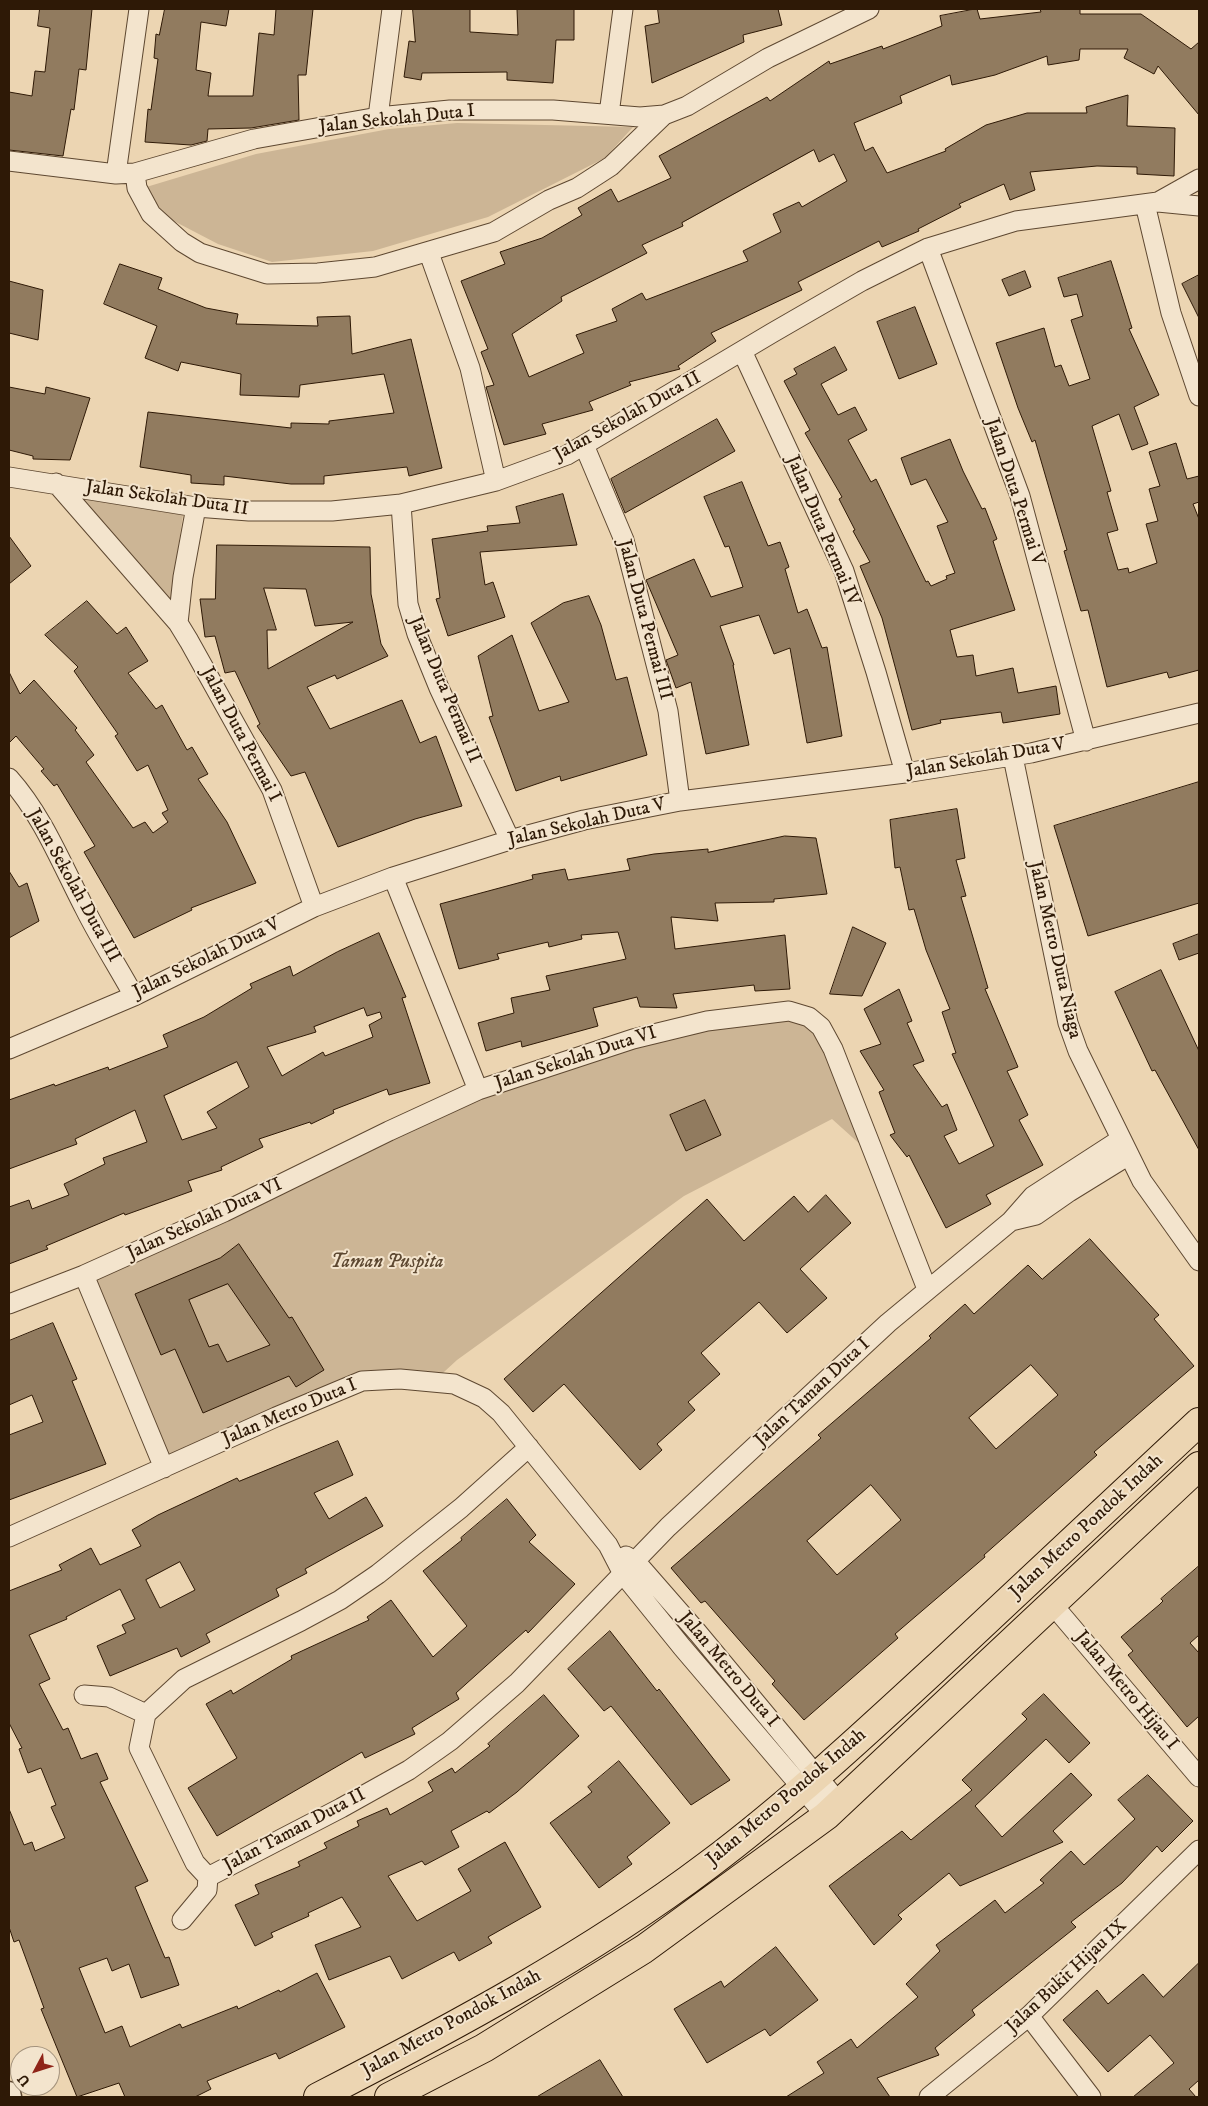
<!DOCTYPE html>
<html>
<head>
<meta charset="utf-8">
<style>
	body { margin:0 }
	#map { position:relative; width:1208px; height:2106px; overflow:hidden; background:#ecd5b2; font-family:"IM FELL DW Pica",serif }
	canvas { display:block }
	.frame { position:absolute; inset:0; border:10px solid #2e1906; pointer-events:none }
	.north { position:absolute; left:10px; top:2046px; width:50px; height:50px; box-sizing:border-box; background:#f3e4cd; border:1px solid #a4937d; border-radius:50%; rotate:230deg; font-size:14px; font-weight:700; line-height:20px; text-align:center; color:#2e1906 }
	.north::after { content:''; display:block; margin:auto; width:18px; height:22px; background:#8f2418; clip-path:polygon(50% 0,100% 100%,50% 72%,0 100%) }
</style>
</head>
<body>
<div id="map">
<canvas width="1208" height="2106"></canvas>
<div class="frame"></div>
<div class="north">U</div>
</div>
<script>
const ctx = document.querySelector('canvas').getContext('2d');
ctx.lineJoin = 'round';
function paint(path, color) { ctx.fillStyle = color; ctx.fill(path, 'evenodd'); }
function strokePath(path, color, width, dash) { ctx.strokeStyle = color; ctx.lineWidth = width; ctx.lineCap = dash ? 'butt' : 'round'; ctx.setLineDash(dash || []); ctx.stroke(path); }
function drawText(font, color, halo, rows, align = 'center') {
  ctx.font = font + ' "IM FELL DW Pica",serif'; ctx.lineWidth = 4; ctx.setLineDash([]); ctx.textBaseline = 'middle'; ctx.strokeStyle = halo; ctx.fillStyle = color; for (const [text, x, y, turn = 0] of rows) {
    ctx.save(); ctx.translate(x, y); ctx.rotate((+turn || 0) * Math.PI / 180); ctx.textAlign = isNaN(turn) ? turn : align; if (halo) ctx.strokeText(text, 0, 0); ctx.fillText(text, 0, 0); ctx.restore();
  }
}
paint(new Path2D(`
	M457,123l176,4 -28,31 -117,59 -115,34 -101,11 -54,-18 -50,-26 -25,-30 113,-34 133,-25z
	M81,498l102,17 -13,89z
	M788,1012l44,38 40,105 -40,-36 -148,77 -227,164 -25,23 -59,-1 -211,91 -82,-199 391,-180 163,-54z`), '#ccb595');
const building = new Path2D(`
	M40,9h52l-6,61 -7,-1 -5,41 -3,-1 -8,47 -54,-6v-58l23,4 3,-25 10,1 5,-44 -12,-2z
	M165,9h64l-3,17 -25,-4 -5,48 15,3 -3,23h45l6,-63 15,2 2,-26h37l-7,66h-8l1,45 -48,8 -43,1 -1,12 -16,4 -46,-3 3,-33 3,1 7,-51 -4,-1 2,-24 3,1z
	M413,9h57v23l48,3 -1,-26h57v31h-18l-3,43 -46,-3v-8l-85,1 -1,7 -17,-3 5,-36 6,1z
	M658,9h120l4,16 -39,10 1,7 -92,41 -7,-57 14,-3z
	M977,9l3,10 61,-7 -1,-3h40v5h61l50,35 8,-7v73l-41,-49 -4,8 -30,-16 4,-9h-48l-1,11 -31,5 -1,-9 -52,19 -43,10 -2,-10 -50,21 2,7 -48,20 11,28 8,-4 14,26 59,-22 -1,-2 41,-24 41,-12h60l-1,-6 42,-12 -1,31 48,2 -1,48 -37,-2v-7l-40,-1 -67,6 5,18 -25,10 -6,-16 -45,20 2,3 -43,22 1,2 -37,16 -3,-6 -81,41 4,8 -91,43 5,8 -38,25 2,3 -51,13 2,3 -42,17 4,8 -51,14 4,10 -42,11 -18,-58 8,-2 -13,-33 7,-3 -27,-68 44,-17 -5,-12 42,-14 40,-23 -4,-7 33,-19 7,13 53,-24 -12,-22 108,-59 3,4 59,-40 1,3 52,-18 1,3 59,-23 -2,-10zM814,150l5,12 15,-8 13,27 -45,26 -3,-5 -26,12 8,18 -38,19 5,10 -102,39 -4,-7 -30,16 5,12 -41,14 8,18 -55,24 -17,-43 50,-33 -1,-4 86,-44 -5,-8 41,-19 -1,-3z
	M1111,261l21,67 -3,1 30,66 -25,12 14,37 -16,6 -13,-36 -27,12 19,65 -4,1 11,38 -11,3 11,37 10,-2 1,5 28,-10 -11,-39 12,-3 -9,-32 11,-3 -11,-34 27,-9 11,36 12,-3v26l-6,2 6,15v151l-30,8 -2,-6 -60,15 -19,-77 -7,1 -17,-60 3,-1 -32,-110 -3,2 -14,-34 -22,-65 48,-15 11,39 6,-2 8,21 21,-7 -19,-59 12,-4 -6,-22 -13,3 -6,-19z
	M120,264l42,14 -4,11 48,19 32,6 -2,10 82,2 -1,-9 33,-1 2,38 59,-15 31,129 -33,8 -2,-9 -83,9v8h-33l-67,-8v9l-33,-2v-8l-51,-8 8,-55 143,16v-5l38,1v-3l65,-8 -10,-39 -84,11 -1,12 -59,-2 1,-21 -60,-12 -3,9 -33,-13 12,-32 -53,-22z
	M1025,271l6,16 -22,9 -7,-16z
	M1199,275v43l-17,-34z
	M9,281l34,9 -5,50 -29,-7z
	M915,307l22,57 -38,15 -22,-57z
	M835,347l12,23 -26,14 17,31 17,-8 12,23 -19,10 23,42 5,-3 50,103 2,-1 3,5 16,-7 -1,-3 9,-3 -18,-47 11,-4 -22,-43 -15,6 -10,-27 49,-19 13,32 19,38 3,-1 12,31 -4,2 22,69 -65,20 7,27 16,-2 3,21 37,-8 5,25 38,-7 4,28 -57,9 -2,-11 -61,8 1,3 -29,7 -30,-112 -22,-52 10,-4 -17,-31 2,-1 -16,-31 3,-2 -37,-64 5,-3 -26,-49 13,-7 -3,-5z
	M9,387l36,7 1,-7 44,11 -20,62 -37,-1v-3l-24,-6z
	M717,419l18,32 -110,62 -14,-34z
	M742,482l26,64 12,-4 9,25 -4,2 13,44 9,-4 15,39 5,-1 15,89 -35,7 -17,-95 -16,6 -15,-39 -39,11 14,39h-1l16,80 -43,9 -15,-72 -15,6 -10,-28 12,-5 -32,-75 48,-21 17,38 32,-10 -14,-41 -4,1 -21,-50z
	M563,494l14,51 -97,7 5,33 8,-3 12,35 -57,19 -12,-37 4,-1 -8,-59 56,-8 -1,-5 33,-3 -4,-16z
	M9,536l22,30 -22,18z
	M217,545l153,2 1,47 10,50 7,12 -51,23 -2,-4 -28,12 23,42 72,-29 18,43 16,-7 26,70 -47,13 -77,28 -33,-75 -14,4 -34,-50 3,-2 -25,-53 -10,2 -10,-37 -10,1 -5,-38h15zM264,588l42,1 9,37 38,-4 -85,47 -1,-39h9z
	M589,596l12,29 15,55 11,-3 20,78 -86,26 -1,-5 -44,15 -27,-74 4,-1 -15,-60 34,-21 27,76 30,-9 -38,-79 32,-20z
	M87,601l30,33 9,-7 22,34 -20,12 28,36 6,-4 25,45 5,-3 16,27 -10,5 29,43 29,61 -65,25 1,2 -58,28 -50,-86 11,-6 -38,-62 -3,2 -13,-15 3,-2 -28,-33 -7,7v-71l11,22 14,-14 43,48 -2,2 19,25 -8,7 47,66 12,-6 8,11 15,-11 -6,-9 6,-3 -20,-45 -11,6 -22,-35 3,-2 -44,-63 4,-4 -33,-32z
	M1199,782v121l-111,33 -34,-110z
	M957,809l8,49 -9,2 10,36 -5,1 27,91 -3,1 33,78 -11,4 21,44 -9,5 24,45 -57,30 5,9 -45,24 -37,-73 -2,2 -17,-22 5,-2 -16,-41 5,-2 -24,-39 21,-7 -17,-35 35,-20 13,32 -5,2 17,38 -11,4 29,42 5,-3 10,26 -13,6 15,28 35,-18 -42,-92 4,-1 -14,-41 8,-3 -24,-59 -12,-41 -5,1 -9,-43 -5,1 -5,-48z
	M785,836l31,2 11,56 -53,5v3l-59,1 3,18 -47,-4 4,32 110,-14 5,54 -35,2 -1,-6 -81,9 4,14 -37,-1 -3,-10 -44,11 5,18 -76,21 -1,-6 -35,10 -8,-28 36,-10 -3,-15 39,-8 -4,-14 80,-17 -8,-27 -37,3 1,4 -33,8 -1,-5 -51,12 2,5 -40,10 -19,-65 93,-25 -1,-4 33,-6 3,11 62,-10 -3,-11 27,-5 54,-5v3z
	M9,871l10,16 8,-4 12,38 -30,17z
	M853,927l33,16 -24,53 -32,-2z
	M379,933l27,64 -4,1 28,85 -41,12 -2,-6 -54,21 1,3 -23,11 -1,-2 -51,17 4,8 -42,20 1,3 -34,11 4,10 -67,24 -1,-2 -78,33 2,3 -39,15v-57l20,-7 3,9 37,-14 -5,-11 41,-20 -2,-6 44,-16 -12,-32 -60,29 2,5 -68,25v-69l45,-16 1,2 53,-19 1,3 59,-23 -5,-12 41,-18 48,-29 -2,-4 40,-18 3,10 44,-24zM364,1008l3,8 13,-4 2,6 -13,7 4,12 -48,19 -2,-4 -41,24 -15,-29 49,-15 -2,-5zM237,1062l12,25 -42,25 10,16 -35,12 -18,-44z
	M1199,934v19l-20,7 -6,-16z
	M1161,970l38,81v99l-44,-80 -3,1 -37,-79z
	M705,1100l16,35 -35,16 -16,-36z
	M826,1195l25,28 -51,46 27,29 -40,35 -28,-31 -58,51 19,21 -32,28 7,8 -38,34 5,6 -22,20 -76,-86 -31,28 -29,-33 203,-180 37,42 50,-45 14,16z
	M1090,1239l69,76 -5,4 40,47 -100,86 3,3 -113,100 1,2 -90,77 3,4 -94,82 -32,-36 3,-3 -70,-80 -4,2 -30,-35 150,-130 -3,-3 113,-97 -2,-2 36,-32 9,10 54,-49 14,14zM1031,1365l27,30 -62,54 -27,-31zM871,1485l30,35 -64,55 -30,-34z
	M239,1244l50,74 3,-1 32,53 -28,17 -7,-11 -86,37 -28,-64 -14,6 -26,-61 85,-36zM228,1284l42,61 -43,17 -9,-18 -9,3 -20,-47z
	M53,1323l24,56 -5,2 34,83 -97,36v-65l34,-13 -11,-27 -23,10v-64z
	M338,1441l15,34 -39,18 15,26 37,-22 17,29 -78,43 2,4 -31,16 3,7 -73,38 4,8 -29,15 -4,-9 -67,28 -13,-30 29,-13 -4,-8 13,-6 -15,-30 -54,28 1,2 -38,16 21,44 -11,5 24,46 5,-2 13,31 16,-6 11,26 -8,3 48,99 -13,6 30,71 4,-1 10,28 -38,13 -12,-34 -17,7 -5,-13 -28,10 26,65 17,-7 8,21 50,-23 2,4 55,-22 1,3 41,-19 1,2 37,-19 28,54 -66,32 -3,-6 -69,28 4,8 -16,8h-70l-6,-14 -42,14 -36,-88 3,-1 -25,-68 -5,2 -5,-15v-118l15,36 8,-3 3,9 30,-13 -14,-31 5,-2 -15,-37 -13,5 -9,-24 3,-1 -13,-25v-132l53,-21 -3,-5 32,-17 9,17 41,-19 -9,-16 26,-15 79,-37 2,3zM180,1562l15,28 -35,18 -14,-28z
	M507,1499l29,36 -7,7 46,42 -47,49 -2,-3 -70,63 3,6 -47,29 3,6 -50,24 -3,-6 -145,84 -29,-48 49,-30 -31,-54 25,-14 2,4 59,-35 -1,-3 78,-36 -2,-3 24,-17 42,57 34,-31 -44,-55 39,-31 -1,-2z
	M1199,1566v69l-9,8 9,10v63l-12,11 -59,-72 5,-4 -12,-14 38,-32 4,-4 -2,-2z
	M610,1631l47,60 2,-2 71,91 -39,25 -80,-99 -7,5 -36,-42z
	M1044,1694l46,49 -21,20 -23,-24 -71,67 27,31 69,-64 21,22 -39,36 10,11 -103,44 -11,-13 -51,42 4,4 -28,26 -45,-59 73,-55 9,9 61,-50 -10,-10 65,-61 -5,-5z
	M544,1695l35,41 -62,56 -28,21 -2,-2 -36,20 8,16 -34,18 -3,-4 -34,15 29,45 54,-30 -13,-22 47,-27 36,65 -53,30 4,6 -33,18 -5,-9 -52,27 -12,-23 -61,24 -14,-35 46,-18 -19,-30 -34,16 1,3 -38,17 2,4 -18,9 -20,-41 24,-11 -4,-9 45,-19 -2,-4 29,-14 -3,-5 35,-17 -2,-5 30,-13 3,7 43,-24 -5,-9 24,-14 3,5 35,-27 -2,-2z
	M619,1761l51,62 -43,34 5,7 -33,24 -49,-65 42,-31 -4,-5z
	M1148,1775l45,46 -31,31 -5,-6 -35,37 -51,39 5,5 -104,83 3,5 -40,33 4,7 -62,23 13,19h-104l38,-24 -7,-11 34,-23 6,9 61,-51 -12,-13 34,-33 -4,-6 59,-45 10,13 39,-30 -4,-3 31,-29 13,14 51,-46 -17,-19z
	M776,1947l42,53 -48,36 -5,-7 -58,34 -33,-54 47,-28 3,6z
	M1199,1963v117l-10,9 7,8h-63l41,-34 -24,-28 -42,37 -45,-52 34,-30 11,14 35,-30 20,23z
	M600,2060l23,37h-86z`);
paint(building, '#917b5f');
strokePath(building, '#2e1906', 1);
const minor = new Path2D(`
	M609,114l14,-105
	M378,117l14,-108
	M9,161l107,13 19,-1 119,-34 124,-22 72,-7h103l87,7 24,-2 23,-9 81,-48 101,-49
	M135,173l2,15 14,26 31,28 18,11 67,21 51,-1 57,-6 119,-35 55,-32 28,-12 34,-22 53,-51
	M116,174l23,-165
	M1158,202l41,-23
	M1145,204l26,109 28,83
	M928,248l92,248 66,245
	M429,253l41,115 26,113
	M742,351l102,220 32,101 29,101
	M584,445l40,95 44,171 12,90
	M9,477l187,30 53,4h83l69,-7 95,-23 71,-26 205,-122 90,-52 66,-33 88,-27 142,-19 41,4
	M56,483l122,140 11,18 83,149 42,117
	M401,504l7,100 9,30 22,54 71,152
	M178,623l5,-46 13,-70
	M1013,757l55,266 10,28 64,130 57,80
	M9,778c34,38 53,87 76,131 15,30 33,58 49,87
	M393,877l85,213
	M9,1049l125,-53 180,-89 79,-30 117,-37 74,-20 96,-19 225,-28 126,-20 168,-40
	M1011,1221l25,-6 33,-23 60,-37
	M84,1275l80,193
	M9,1304l75,-29 140,-63 165,-81 89,-41 155,-51 74,-18 82,-10 20,6 12,10 12,22 94,240
	M529,1447l-68,61 -83,66 -38,26 -39,21 -117,58 -38,35 -7,34 56,115 13,14 133,-69 68,-38 41,-29 67,-58 151,-156 220,-204 123,-102 22,-25 88,-57
	M9,1537l267,-120 86,-36 38,-2 54,5 30,14 17,15 107,132 15,29 59,73 144,169
	M626,1556l10,6 62,71 142,171
	M1053,1605l146,172
	M84,1695l25,2 37,17
	M182,1920l25,-30 1,-13
	M1029,2016l62,81
	M929,2097l100,-81 170,-166`);
const tertiary = new Path2D(`
	M9,2093l1,4`);
const trunk = new Path2D(`
	M318,2097c132,-68 271,-142 390,-232 85,-64 163,-137 241,-209 84,-78 167,-156 250,-234
	M389,2097l95,-49 160,-99 182,-133 373,-350`);
strokePath(minor, '#5e4831', 21);
strokePath(tertiary, '#5e4831', 25);
strokePath(trunk, '#2e1906', 30);
strokePath(minor, '#f3e4cd', 19);
strokePath(tertiary, '#f3e4cd', 22);
strokePath(trunk, '#ecd5b2', 28);
drawText('19px', '#2e1906', '#f3e4cd', [
	["Jalan Sekolah Duta I",397,120,-6],
	["Jalan Sekolah Duta II",628,417,-29],
	["Jalan Duta Permai V",1014,492,72],
	["Jalan Sekolah Duta II",167,499,8],
	["Jalan Duta Permai IV",822,531,67],
	["Jalan Duta Permai III",644,620,75],
	["Jalan Duta Permai II",444,690,67],
	["Jalan Duta Permai I",240,735,62],
	["Jalan Sekolah Duta V",986,759,-10],
	["Jalan Sekolah Duta V",587,823,-13],
	["Jalan Sekolah Duta III",73,886,61],
	["Jalan Metro Duta Niaga",1054,950,77],
	["Jalan Sekolah Duta V",207,959,-26],
	["Jalan Sekolah Duta VI",576,1059,-18],
	["Jalan Sekolah Duta VI",205,1220,-25],
	["Jalan Taman Duta I",813,1393,-43],
	["Jalan Metro Duta I",290,1413,-23],
	["Jalan Metro Pondok Indah",1087,1527,-43],
	["Jalan Metro Duta I",728,1670,50],
	["Jalan Metro Hijau I",1126,1691,50],
	["Jalan Metro Pondok Indah",787,1798,-40],
	["Jalan Taman Duta II",295,1831,-28],
	["Jalan Bukit Hijau IX",1067,1977,-43],
	["Jalan Metro Pondok Indah",452,2024,-29]
]);
drawText('italic 19px', '#5d4831', '#f3e4cd', [
	["Taman Puspita",387,1263]
]);
</script>
</body>
</html>
